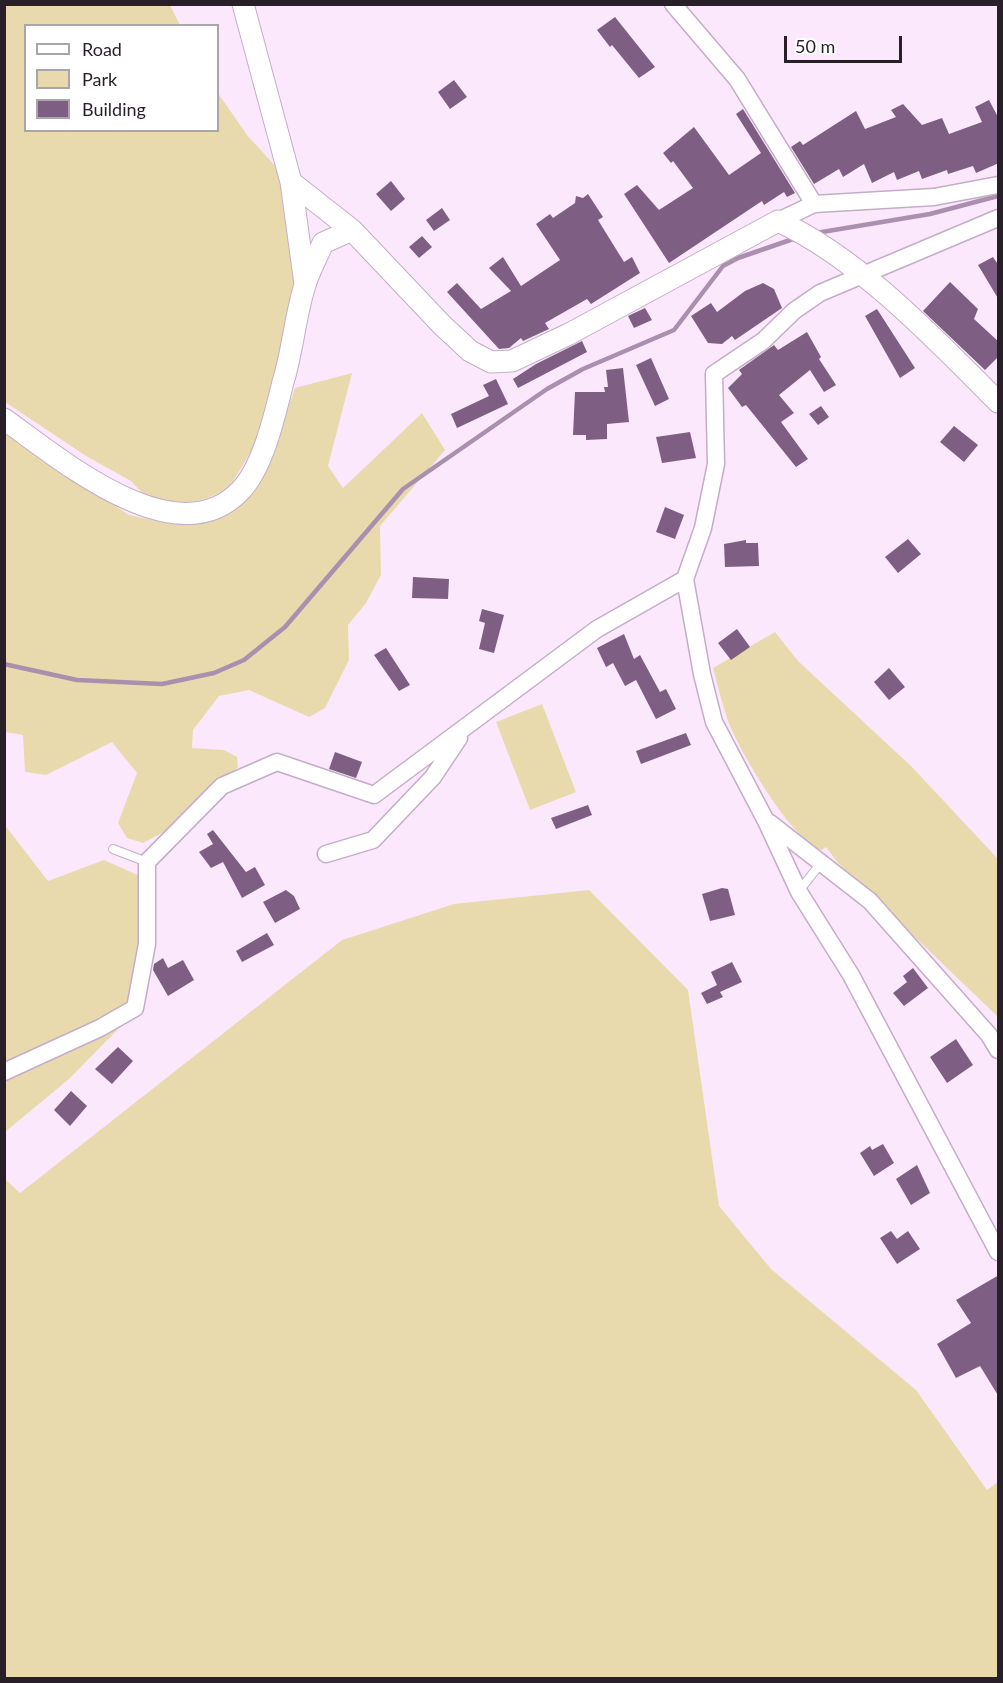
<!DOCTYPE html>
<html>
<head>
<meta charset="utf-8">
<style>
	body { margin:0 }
	#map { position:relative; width:1003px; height:1683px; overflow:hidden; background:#fbe8fd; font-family:Lato,sans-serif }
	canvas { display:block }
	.frame { position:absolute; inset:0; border:6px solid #281f29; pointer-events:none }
	.legend { position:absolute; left:24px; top:24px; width:195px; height:108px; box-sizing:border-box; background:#fff; border:2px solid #a9a5a9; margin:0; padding:8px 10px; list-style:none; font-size:18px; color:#281f29 }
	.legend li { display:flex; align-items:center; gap:12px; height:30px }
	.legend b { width:30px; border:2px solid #a9a5a9 }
	.scale { position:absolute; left:784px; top:36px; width:118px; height:27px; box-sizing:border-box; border:3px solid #281f29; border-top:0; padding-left:8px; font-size:18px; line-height:21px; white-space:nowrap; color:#281f29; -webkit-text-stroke:4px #fff; paint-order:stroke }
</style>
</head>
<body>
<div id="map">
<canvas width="1003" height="1683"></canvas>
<div class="frame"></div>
<ul class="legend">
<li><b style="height:8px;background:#fff"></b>Road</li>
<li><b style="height:16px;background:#e9daae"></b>Park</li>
<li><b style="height:16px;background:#7e5f83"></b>Building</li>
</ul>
<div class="scale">50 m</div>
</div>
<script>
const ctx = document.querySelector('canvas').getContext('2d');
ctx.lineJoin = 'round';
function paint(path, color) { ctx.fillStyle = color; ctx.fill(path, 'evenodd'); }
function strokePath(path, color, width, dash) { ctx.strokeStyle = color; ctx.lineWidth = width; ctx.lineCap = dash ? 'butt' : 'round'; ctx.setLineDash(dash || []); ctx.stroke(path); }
paint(new Path2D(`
	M4,5h166l10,20 -154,1v104h192v-37l29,42 32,35 19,112 -42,161 -27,45 -23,11 -24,5 -30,-1 -21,-22 -45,-25 -81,-54z
	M352,373l-24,93 15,22 79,-75 23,37 -65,76 1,49 -15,28 -18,22 1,35 -24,48 -16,9 -60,-27 -30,6 -26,34 -1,18 32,2 13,7 1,10 -68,62 -27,14 -16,-5 -9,-15 19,-50 -25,-31 -66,33 -21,-3 -2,-37 -18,-3 -1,-299 125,82 42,9 40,-4 22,-12 21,-15 19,-41 22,-64z
	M775,632l23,29 114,106 86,92v158l-160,-154 -12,-16 -4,3c-29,-7 -83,-100 -94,-129 -6,-17 -10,-35 -15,-53z
	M542,704l34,88 -46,18 -34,-88z
	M4,824l44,57 56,-21 40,18 -5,106 -10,34 -60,61 -64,53z
	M589,890l99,100 31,216 52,63 145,121 71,100 11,-8v196h-993v-499l15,14 322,-253 112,-36z`), '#e9daae');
strokePath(new Path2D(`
	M816,233l114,-19 68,-18
	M4,664l73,16 85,4 52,-11 30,-13 41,-33 118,-138 144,-100 36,-20 91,-39 49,-64 15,-8 58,-20`), '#aa8fae', 4.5);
paint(new Path2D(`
	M615,17l40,50 -16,11 -27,-33 -2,2 -13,-17z
	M454,80l13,17 -17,12 -12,-17z
	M989,100l10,19v44l-23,10 -3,-7 -25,8 -1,-4 -25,9 -3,-8 -22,9 -3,-8 -22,11 -8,-19 -21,13 -4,-8 -25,15 -23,-37 9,-6 3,4 53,-34 9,18 31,-12 -5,-7 12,-6 19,21 20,-7 7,16 33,-12 -7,-15z
	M743,109l52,84 -8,4 -3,-5 -20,13 -2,-4 -93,62 -45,-69 13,-9 22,25 34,-22 -20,-27 -2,2 -8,-10 31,-26 35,48 32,-22 -25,-39z
	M391,181l14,18 -14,12 -15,-17z
	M588,194l15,23 -5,3 26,42 8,-5 8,16 -49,31 -4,-5 -42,24 4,6 -26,12 -2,-3 -12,10 -10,1 -52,-57 10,-9 24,26 30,-18 -22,-23 14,-11 18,29 39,-26 -24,-36 14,-10 3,4 22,-15 1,-7 7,2z
	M442,208l8,12 -16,11 -8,-11z
	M422,236l10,11 -13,11 -10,-11z
	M993,257l6,9v34l-21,-35z
	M950,282l28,27 -4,10 25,23v14l-14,14 -62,-59z
	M763,283l11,6 8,19 -47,32 -3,-4 -10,8 -14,-1 -17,-27 20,-13 6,9 28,-21z
	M645,308l7,12 -18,8 -6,-12z
	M877,309l38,59 -15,10 -35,-62z
	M807,332l14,25 -2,2 17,26 -12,7 -14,-22 -31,25 15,18 -13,9 27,37 -12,8 -50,-62 -4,2 -14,-19 14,-14 -3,-4 35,-25 4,5z
	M582,341l5,11 -69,36 -5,-9 23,-15z
	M651,358l18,41 -14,7 -19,-41z
	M623,368l6,54 -22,2v15l-21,1v-5h-13l2,-43h30l-1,-5h4l-2,-17z
	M496,379l12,25 -51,24 -6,-14 38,-18 -6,-11z
	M821,406l8,11 -11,8 -9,-11z
	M954,426l24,19 -14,17 -24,-20z
	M690,432l6,26 -34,5 -6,-26z
	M665,507l19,8 -9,24 -19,-7z
	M908,539l13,15 -23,19 -13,-16z
	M746,540v3h12l1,23 -34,1 -1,-23z
	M413,577l36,2 -1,20 -36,-1z
	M482,609l22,6 -10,38 -15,-4 6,-26 -6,-2z
	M737,629l13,18 -19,13 -13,-17z
	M624,634l10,25 6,-4 20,37 6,-3 10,20 -20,10 -20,-39 -11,6 -12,-23 -7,4 -9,-19z
	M386,648l24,37 -11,6 -25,-36z
	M889,668l16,19 -16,13 -15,-18z
	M686,733l5,12 -50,19 -5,-13z
	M335,752l27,10 -6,16 -27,-9z
	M588,805l4,10 -36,14 -5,-11z
	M213,830l33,42 9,-5 10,18 -23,13 -19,-36 -12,6 -12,-16 14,-8 -6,-10z
	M722,888l6,1 7,26 -25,6 -8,-27z
	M286,890l8,6 6,13 -25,14 -12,-21z
	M267,933l7,12 -32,17 -6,-11z
	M163,958l5,10 15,-8 11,20 -26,16 -15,-26 1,-6z
	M732,962l10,20 -22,10 3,5 -16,7 -6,-11 16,-8 -6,-13z
	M913,968l15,20 -24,18 -11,-13 14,-11 -4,-6z
	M956,1039l17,26 -26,18 -17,-26z
	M118,1047l15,14 -21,23 -17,-15z
	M71,1091l16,15 -17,20 -16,-16z
	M883,1144l11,19 -20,13 -14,-23 10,-7 2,4z
	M917,1165l13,28 -19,12 -15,-26z
	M891,1231l6,8 11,-8 12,18 -23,15 -17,-26z
	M999,1275v122l-19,-31 -24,12 -19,-34 34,-21 -15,-23z`), '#7e5f83');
const service = new Path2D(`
	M113,849l34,13
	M799,891l22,-28`);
const minor = new Path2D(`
	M673,4l64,75 77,125
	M998,218l-178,75 -26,18 -31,30 -49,33 2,90 -13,64 -18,51 17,95 12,48 52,99 33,71 52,83 147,277
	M778,221l36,-17 120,-7 64,-12
	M770,823l100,78 119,134 9,15
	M326,854l47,-14 60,-63 26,-39
	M4,1072l96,-44 35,-20 12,-64v-82l75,-76 55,-24 97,33 223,-166 88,-50`);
const tertiary = new Path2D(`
	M243,4l48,178 14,102
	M291,182l61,48 90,95 28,26 21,11 21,-1 57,-27 209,-113c81,37 157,118 220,181
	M4,419c55,39 172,139 236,72 23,-23 35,-77 43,-109 10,-32 12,-66 22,-97 4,-14 12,-28 18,-42l29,-13`);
strokePath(service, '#c4adc7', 10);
strokePath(minor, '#c4adc7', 19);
strokePath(tertiary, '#c4adc7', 23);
strokePath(service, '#fff', 8);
strokePath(minor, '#fff', 16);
strokePath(tertiary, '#fff', 21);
</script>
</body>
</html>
